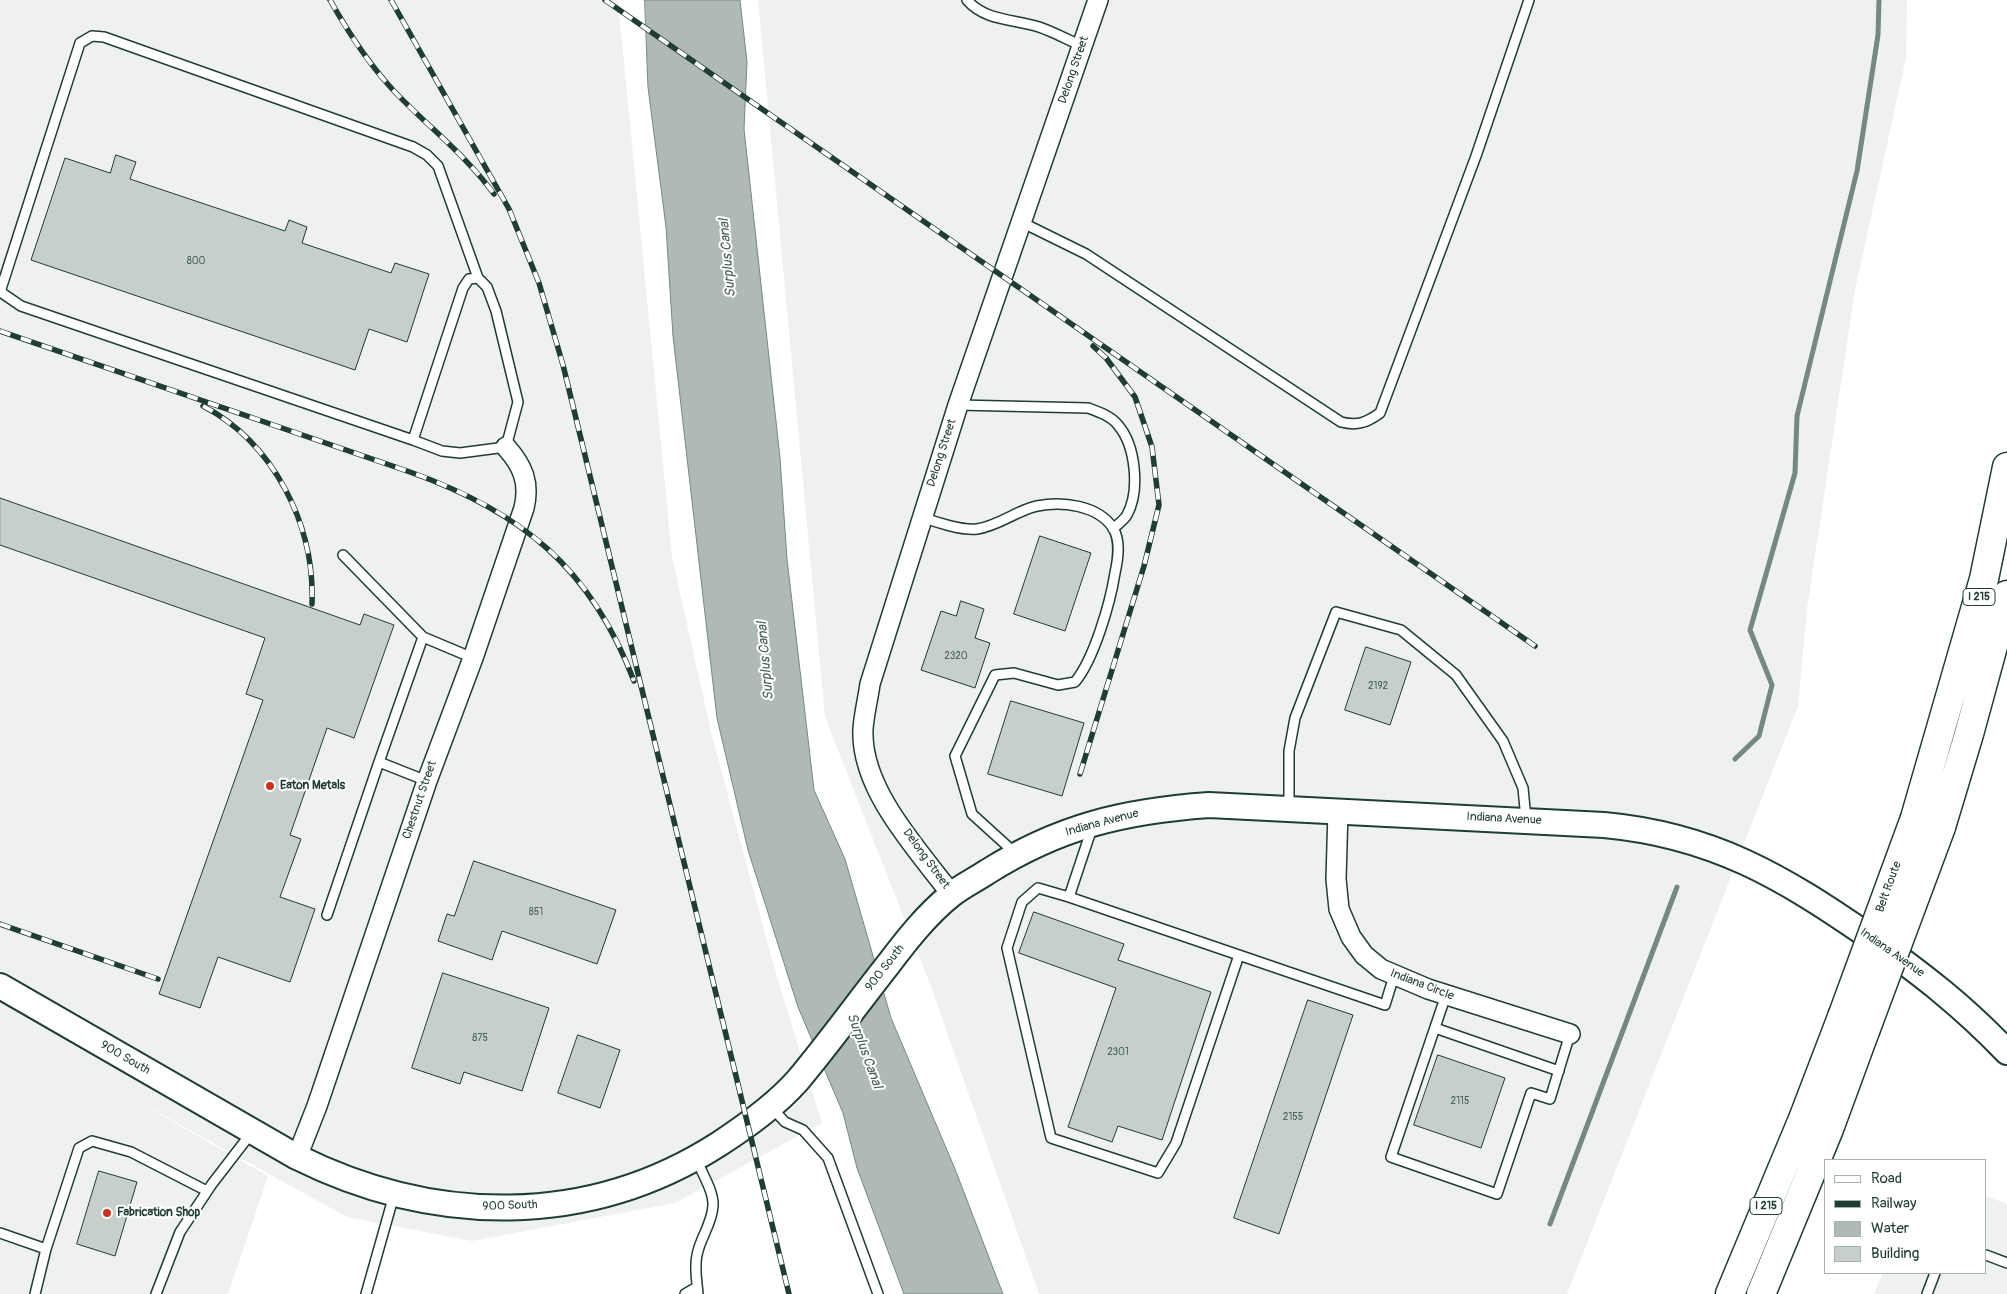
<!DOCTYPE html>
<html>
<head>
<meta charset="utf-8">
<style>
	body { margin:0 }
	#map { position:relative; width:2007px; height:1294px; overflow:hidden; background:#fff; font-family:Pangolin,sans-serif }
	canvas { display:block }
	.legend { position:absolute; left:1824px; top:1159px; width:162px; height:115px; box-sizing:border-box; background:#fff; border:1px solid #a5b1ae; margin:0; padding:6px 9px; list-style:none; font-size:15px; color:#1f3d34 }
	.legend li { display:flex; align-items:center; gap:10px; height:25px }
	.legend b { width:25px; border:1px solid #a5b1ae }
</style>
</head>
<body>
<div id="map">
<canvas width="2007" height="1294"></canvas>
<ul class="legend">
<li><b style="height:6px;background:#fff"></b>Road</li>
<li><b style="height:6px;background:#1f3d34"></b>Railway</li>
<li><b style="height:14px;background:#afbab7"></b>Water</li>
<li><b style="height:14px;background:#c7cfcc"></b>Building</li>
</ul>
</div>
<script>
const ctx = document.querySelector('canvas').getContext('2d');
ctx.lineJoin = 'round';
function paint(path, color) { ctx.fillStyle = color; ctx.fill(path, 'evenodd'); }
function strokePath(path, color, width, dash) { ctx.strokeStyle = color; ctx.lineWidth = width; ctx.lineCap = dash ? 'butt' : 'round'; ctx.setLineDash(dash || []); ctx.stroke(path); }
function drawText(font, color, halo, rows, align = 'center') {
  ctx.font = font + ' Pangolin,sans-serif'; ctx.lineWidth = 4; ctx.setLineDash([]); ctx.textBaseline = 'middle'; ctx.strokeStyle = halo; ctx.fillStyle = color; for (const [text, x, y, turn = 0] of rows) {
    ctx.save(); ctx.translate(x, y); ctx.rotate((+turn || 0) * Math.PI / 180); ctx.textAlign = isNaN(turn) ? turn : align; if (halo) ctx.strokeText(text, 0, 0); ctx.fillText(text, 0, 0); ctx.restore();
  }
}
paint(new Path2D(`
	M0,0h618l54,557 40,179 62,231 48,156 -147,80 -203,38 -125,-24 -226,-125 147,84 -40,118h-228z
	M758,0h1149l-1,58 -51,232 -48,319 -9,97 -231,588h-528l-109,-310 -105,-267z
	M1986,1196l21,8v90h-133l9,-21h103z`), '#eef1f0');
const water = new Path2D(`
	M645,0h95l7,62 -3,67 36,329 7,101 27,231 31,69 46,159 64,151 48,125h-99l-47,-126 -14,-55 -45,-106 -50,-157 -31,-132 -44,-382 -7,-109 -18,-140z`);
paint(water, '#afbab7');
strokePath(water, '#758883', 1);
strokePath(new Path2D(`
	M1735,759l24,-23 13,-51 -22,-55 45,-157 2,-57 60,-245 21,-136 1,-35
	M1550,1224l127,-337`), '#758883', 5);
const building = new Path2D(`
	M116,155l20,7 -6,17 155,52 4,-11 18,7 -5,16 89,30 4,-10 34,11 -22,68 -38,-13 -14,41 -324,-110 34,-102 45,15z
	M0,498l360,127 4,-11 30,11 -40,113 -27,-10 -37,107 11,4 -21,58 35,12 -25,73 -72,-25 -18,51 -41,-14 104,-294 -17,-6 19,-56 -265,-93z
	M1040,536l51,17 -26,78 -51,-17z
	M961,601l23,8 -9,29 15,5 -15,45 -54,-18 20,-59 15,5z
	M1366,647l45,15 -21,63 -45,-15z
	M1011,701l73,22 -22,73 -74,-22z
	M474,861l142,49 -19,54 -95,-33 -10,29 -54,-19 9,-27 7,2z
	M1034,912l90,32 -6,16 93,32 -49,148 -44,-14 -6,16 -44,-15 48,-139 -97,-35z
	M443,973l106,35 -27,83 -58,-19 -4,12 -48,-16z
	M1308,1000l45,15 -74,219 -45,-16z
	M578,1035l42,15 -20,58 -42,-15z
	M1438,1055l67,23 -24,70 -67,-23z
	M99,1171l38,11 -22,74 -38,-12z`);
paint(building, '#c7cfcc');
strokePath(building, '#1f3d34', 1);
const service = new Path2D(`
	M967,0c18,21 47,19 72,27 15,5 29,13 43,19
	M1021,222l65,32 255,168c16,4 25,1 39,-9l96,-257 53,-156
	M478,278l9,9 9,24 22,91 -12,45 -46,6 -18,-2 -29,-11 50,-152 6,-9z
	M958,405l130,3c11,4 23,8 30,17 18,21 22,66 9,90 -3,5 -9,9 -14,14
	M413,440l-392,-134 -19,-13 -1,-4 79,-246 12,-7 12,1 309,110 14,8 11,11 40,112
	M922,517c13,5 41,14 55,12 22,-3 40,-19 60,-23 25,-5 61,-1 76,22 8,13 5,31 2,45 -5,31 -21,86 -40,109l-17,3 -44,-12 -19,2 -40,81 17,58 43,39
	M343,555l80,82 -44,125 48,19
	M423,637l50,21
	M1289,808v-57l6,-33 41,-106 65,18 55,45 47,66 20,47 3,31
	M1092,828l-23,69 316,108 9,-29
	M1069,897l-31,-9 -16,14 -15,46 44,190 107,35 18,-30 63,-188
	M327,915l52,-153
	M1446,995l-55,162 106,37 34,-101 19,6 20,-65
	M1435,1028l124,43
	M771,1107l14,15 18,8 25,28 50,136
	M696,1158c5,14 18,33 17,48 -1,18 -13,32 -16,49 -3,13 0,26 1,39
	M0,1233l46,16 -11,45
	M46,1249l33,-101 13,-7 39,11 76,39
	M1986,1255l21,8
	M156,1294l24,-62 32,-48 40,-52
	M366,1294l28,-99
	M685,1294l12,-7
	M1927,1294l8,-21`);
const minor = new Path2D(`
	M1338,811l-2,68 3,30 12,28 13,18 17,14 47,20 142,45
	M952,895c-34,-45 -92,-106 -89,-166 1,-15 5,-30 7,-45l88,-279 140,-405
	M297,1157l20,-51 110,-325 46,-123 51,-150c6,-25 -1,-42 -18,-61`);
const tertiary = new Path2D(`
	M0,986l297,171c137,68 291,71 422,-13 29,-19 57,-39 79,-64 31,-37 59,-76 89,-114 19,-25 39,-51 64,-71 11,-9 24,-15 36,-23 73,-46 138,-61 222,-67l395,20c109,10 179,52 267,113 52,37 92,68 136,114`);
const motorway = new Path2D(`
	M1915,818l69,-239 23,-112
	M1941,827l28,-93 38,-139
	M1730,1294l73,-175 39,-102
	M1761,1294l68,-165 36,-98`);
strokePath(service, '#1f3d34', 12);
strokePath(minor, '#1f3d34', 22);
strokePath(tertiary, '#1f3d34', 28);
strokePath(motorway, '#1f3d34', 31);
strokePath(service, '#fff', 9);
strokePath(minor, '#fff', 19);
strokePath(tertiary, '#fff', 24);
strokePath(motorway, '#fff', 28);
const rail = new Path2D(`
	M330,0c18,32 38,63 63,90 33,35 73,65 101,104
	M391,0l118,209 30,74 24,82 226,929
	M605,0l930,646
	M0,331l410,141c112,40 181,96 224,209
	M203,406c71,37 112,119 109,198
	M1080,774l64,-208 15,-61 -7,-58 -17,-50 -29,-39 -13,-12
	M0,924l158,55`);
strokePath(rail, '#1f3d34', 5.5);
strokePath(rail, '#fff', 4, [11]);
const motorwayBridge = new Path2D(`
	M1842,1017l73,-199
	M1865,1031l76,-204`);
strokePath(motorwayBridge, '#1f3d34', 31, []);
strokePath(motorwayBridge, '#fff', 28);
for (const [x, y, r, color] of [
	[270,786,5,"#c8321e"],
	[107,1213,5,"#c8321e"]
]) { const dot = new Path2D(); dot.arc(x, y, r, 0, 2 * Math.PI); ctx.fillStyle = color; ctx.fill(dot); strokePath(dot, '#fff', 2); }
drawText('10px', '#49625a', null, [
	["800",196,261],
	["2320",956,656],
	["2192",1378,686],
	["851",536,912],
	["875",480,1038],
	["2301",1118,1052],
	["2115",1460,1101],
	["2155",1293,1117]
]);
for (const [x, y, w] of [
	[1979,597,32],
	[1766,1206,32]
]) { const box = new Path2D(); box.roundRect(x - w / 2, y - 8.5, w, 17, 4); ctx.fillStyle = '#fff'; ctx.fill(box); strokePath(box, '#1f3d34', 1); }
drawText('bold 11px', '#1f3d34', null, [
	["I 215",1979,597],
	["I 215",1766,1206]
]);
drawText('12px', '#1f3d34', '#fff', [
	["Delong Street",1074,70,-71],
	["Delong Street",942,453,-72],
	["Chestnut Street",420,800,-71],
	["Indiana Avenue",1504,819,3],
	["Indiana Avenue",1102,823,-15],
	["Delong Street",926,859,54],
	["Belt Route",1889,887,-70],
	["Indiana Avenue",1892,953,35],
	["900 South",885,968,-52],
	["Indiana Circle",1422,985,21],
	["900 South",125,1058,30],
	["900 South",510,1206,-2]
]);
drawText('bold 12px', '#1f3d34', '#fff', [
	["Eaton Metals",280,786],
	["Fabrication Shop",117,1213]
], 'left');
drawText('italic 14px', '#4a625b', '#fff', [
	["Surplus Canal",728,258,-95],
	["Surplus Canal",766,661,-95],
	["Surplus Canal",864,1051,70]
]);
</script>
</body>
</html>
